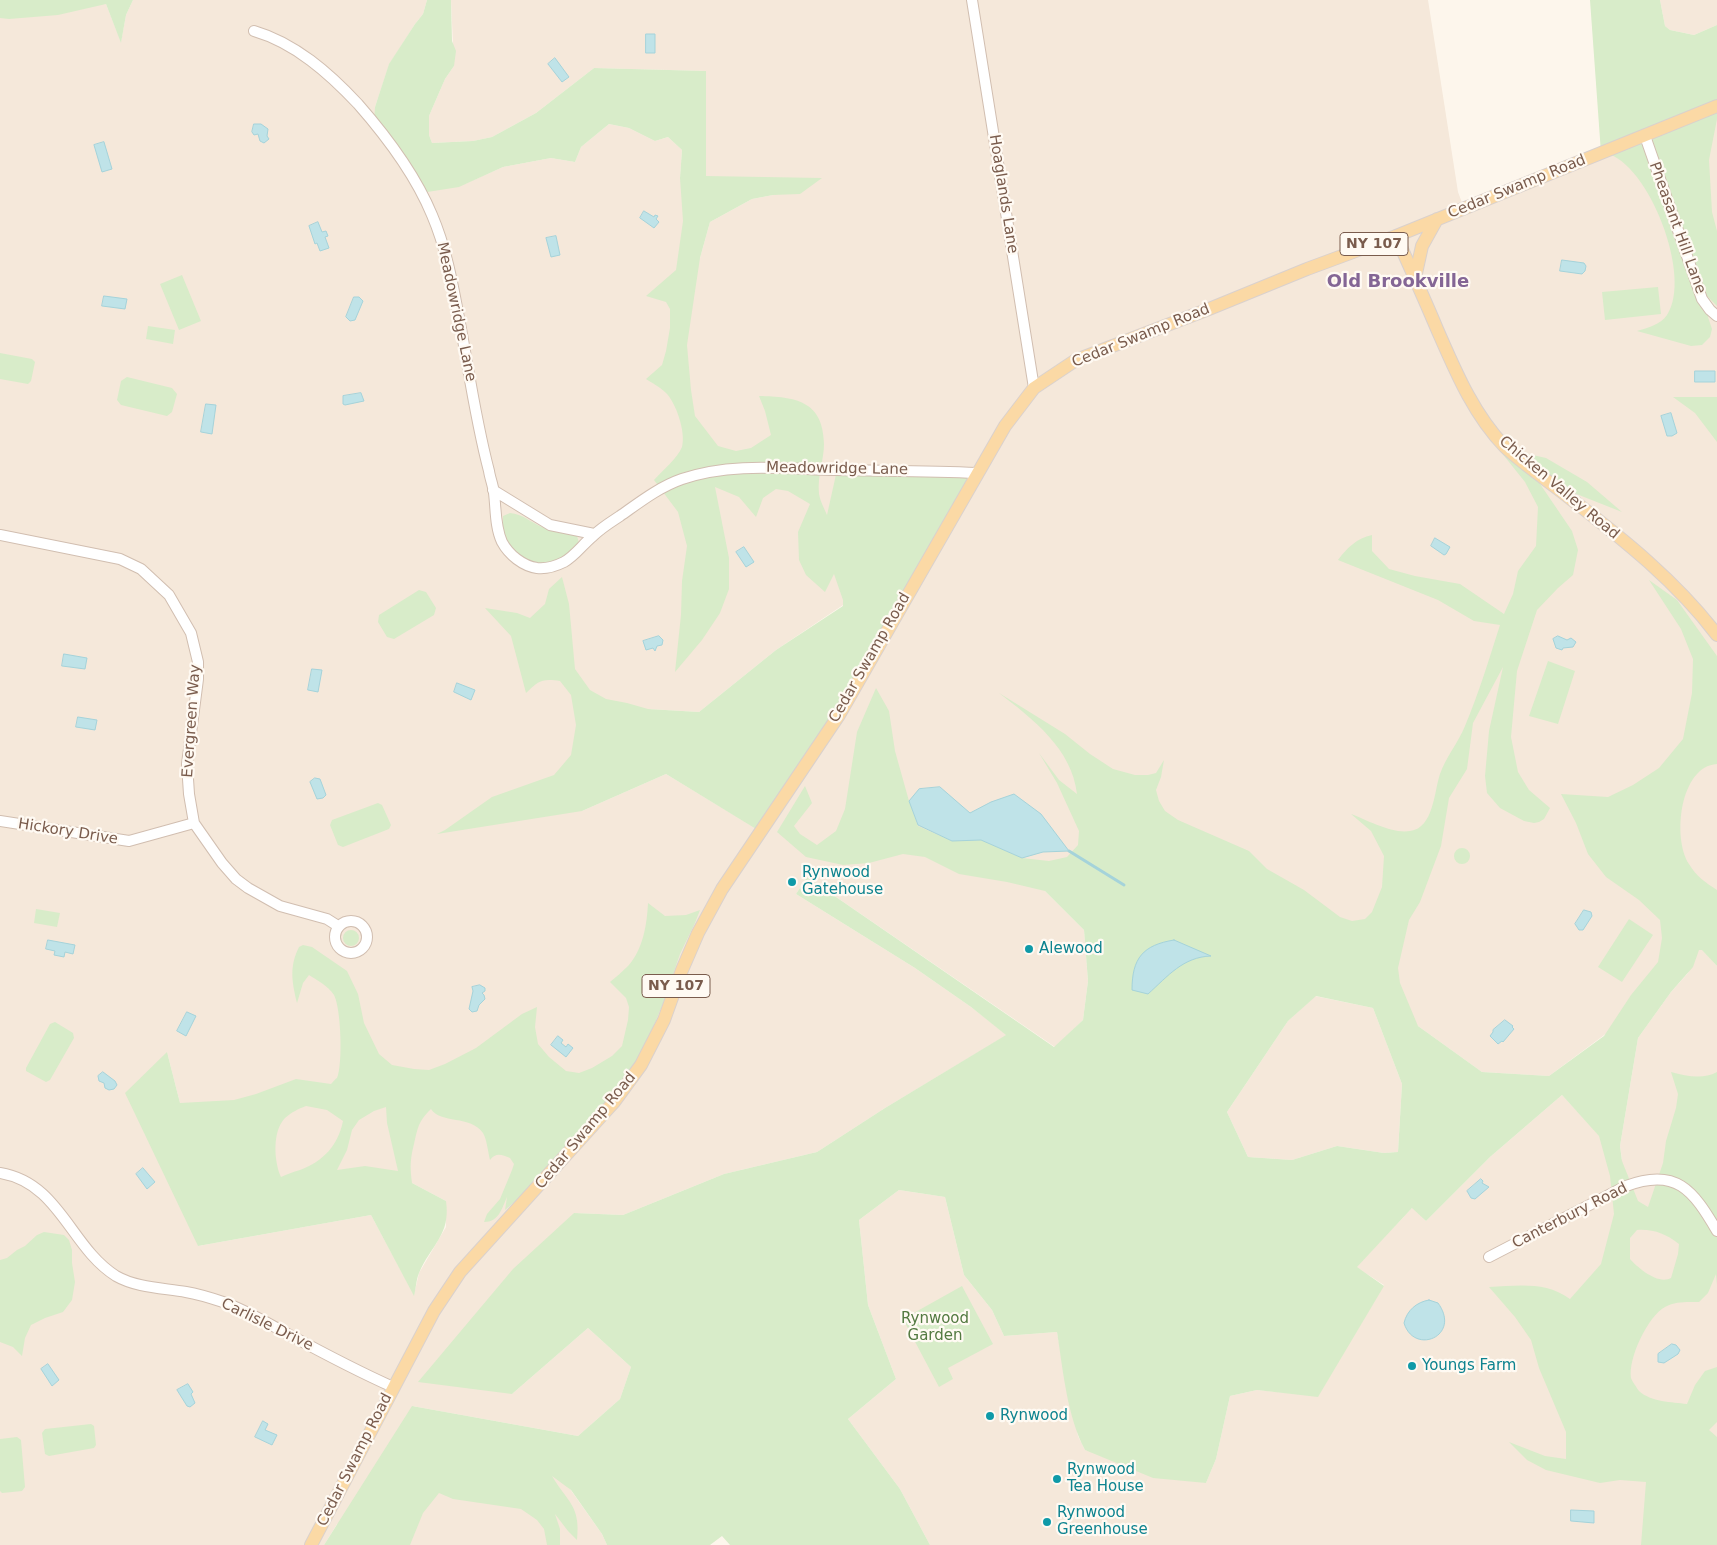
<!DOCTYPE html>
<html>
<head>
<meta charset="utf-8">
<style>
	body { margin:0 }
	canvas { display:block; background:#fdf6ec }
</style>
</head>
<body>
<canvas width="1717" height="1545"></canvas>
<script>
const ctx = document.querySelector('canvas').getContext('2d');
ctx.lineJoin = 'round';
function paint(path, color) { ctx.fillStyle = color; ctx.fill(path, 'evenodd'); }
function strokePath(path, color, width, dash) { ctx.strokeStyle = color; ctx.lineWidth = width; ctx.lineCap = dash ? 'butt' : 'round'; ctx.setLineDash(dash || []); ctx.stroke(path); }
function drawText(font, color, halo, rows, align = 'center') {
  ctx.font = font + ' "DejaVu Sans",sans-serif'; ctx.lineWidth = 4.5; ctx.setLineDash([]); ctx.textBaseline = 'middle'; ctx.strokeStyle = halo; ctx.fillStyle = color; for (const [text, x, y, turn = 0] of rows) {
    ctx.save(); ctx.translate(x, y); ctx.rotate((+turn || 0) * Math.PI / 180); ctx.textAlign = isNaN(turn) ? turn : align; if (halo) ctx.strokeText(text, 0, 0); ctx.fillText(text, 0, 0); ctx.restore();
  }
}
paint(new Path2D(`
	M133,0h294l-4,14 -8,10 -26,41 -14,42 83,80 45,-20 48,-9 24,4 6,-15 28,-23 20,4 26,13 13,-4 14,13 -2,28 20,80 10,-36 42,-23 21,-4 -67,-19v-105l-112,-3 -58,45 -44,24 -19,4 -41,2 -3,-8v-19l16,-37 9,-13 -3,-66h977l30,192 6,16 253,-102v785l-44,25 44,50v579h-787l-30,-56 -52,-70 48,-40 -28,-74 -9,-85 40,-30 46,7 19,78 28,35 12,26 53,-4 9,51 12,53 7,14 121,33 10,-24 14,-63 27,-6 61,6 66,-111 -28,-18 57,-60 13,14 64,-64 72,-62 60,65 -2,-14 18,-108 33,-46 18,-20 -140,104 -67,-4 -64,-46 -341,-153 -32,18 39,39 4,51 -5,39 -28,27 -248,-170 -11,17 119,74 56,39 36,28 -122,73 -68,44 -93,22 -101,41 -49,-2 -62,181 76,-66 43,39 -11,32 -42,37 -166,-30 143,62 47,66 5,11h-219l-51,-21 -13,21h-324v-1539l106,-2 15,38 5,-27zM843,605l-83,226 -94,-57 -84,37 24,-55 42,-47 51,3 77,-62zM167,1052l13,51 97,82 135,-2 34,18v26l-27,46 -5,22 -43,-80 -173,31z
	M1660,0h57v25l-23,10 -24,-5 -5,-4z
	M1315,996l58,12 29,76 -4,68 -14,1 -47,-7 -45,14 -44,-3 -21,-45 61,-91z`), '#f5e8da');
paint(new Path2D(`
	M0,0h133l-7,15 -5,28 -15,-39 -48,11 -49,4 -9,-1z
	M427,0h24l1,41 4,10 -2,15 -9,13 -16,37v19l3,8 41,-2 19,-4 44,-24 58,-45 112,3v105l116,2 -22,16 -27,1 -21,4 -42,23 -10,36 -13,87 4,45 4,26 23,30 18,5 15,-3 20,-13 -6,-24 -6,-15c36,1 64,4 65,48 0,16 -7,32 -5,50 1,7 5,14 8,21l10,-45 140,3 -19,35 -197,324 -95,-58 -84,37 -145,23 8,-4 47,-33 62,-22 17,-20 5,-30 -5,-30 -11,-14c-18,-3 -22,0 -34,12l-15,-57 -26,-28 32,5 13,5 15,-14 4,-15 13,-12 7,27 6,65 15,21 16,9 21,4 21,6 51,3 77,-62 67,-44v-6l-9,-26 -9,18 -19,-17 -7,-15 -1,-28 12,-28 -22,-13 -12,-2 -13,9 -7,19 -17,-20 -24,-10 14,71v31l-9,24 -18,27 -27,32 6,-57 1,-34 5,-35 -9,-34 -24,-32c9,-10 23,-21 28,-33 4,-15 -6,-45 -17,-55 -5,-5 -13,-9 -19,-13l16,-14 4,-14 4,-23v-19l-4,-7 -20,-6 30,-26 7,-49 -3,-43 2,-28 -14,-13 -13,4 -26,-13 -20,-4 -28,23 -6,15 -24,-4 -48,9 -44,20 -38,6 -47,-71 1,-15 14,-43 26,-40 8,-10z
	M1590,0h70l5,26 5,4 24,5 23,-10v81l-116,47z
	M1717,107v12l-8,41 3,52 5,19v75l-9,-9v20l4,12 -2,8 -8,8 -11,1 -54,-15c11,-3 24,-7 30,-16 26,-38 -18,-151 -61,-162z
	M182,275l19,46 -22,9 -19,-46z
	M1658,287l3,27 -56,6 -3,-28z
	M148,326l27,4 -2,14 -27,-5z
	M0,353l32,6 3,3 -4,19 -3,3 -28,-5z
	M127,377l45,11 5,6 -5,18 -5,4 -46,-11 -4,-5 4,-19z
	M1673,397h44v45l-22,-29z
	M1497,447l49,11 41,24 35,30 -86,-34 36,53 6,19 -5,25 -15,13 -21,22 -20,61 -6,66 7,35 11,18 21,18 -6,11 -5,3 -5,1 -10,-2 -24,-13 -13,-15 -2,-17 4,-45 14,-64 -30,56 -6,46 -18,29 -8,48 -21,56 -11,18 -11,48 2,15 18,43 64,46 67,4 55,-40 27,-41 27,-33 4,-24 -2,-18 -21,-20 -33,-23 -18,-23 -12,-31 -15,-29 47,3 25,-12 26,-17 24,-29 9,-46 1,-34 -12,-30 -32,-49 28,20 40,56v108c-37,2 -45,74 -28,100 7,12 17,19 28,26v76l-15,-16h-3l-6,17 -22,25 -33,46 -18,108 2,15 16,40 10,6 15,-44 3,-22 10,-33 2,-14 -7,-22c16,4 31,8 46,0v213l-1,-11 -8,19 -9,9c-12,0 -23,-1 -34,5 -17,9 -37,51 -34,71 1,3 6,10 8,13 12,11 33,11 48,13l8,-19 10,-14 12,-4v55l-8,8 8,7v108h-76l5,-63 -26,-2 -20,3 -54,-13 -19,-10 -18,-18 36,14 21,3v-27l-27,-64 -8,-28 -16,-23 -26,-30c29,-1 56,-6 81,12l31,-35 13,-50 -4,-38 -11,-40 -37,-41 -72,62 -64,64 -14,-13 -55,59 27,19 -66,111 -61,-7 -27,6 -14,63 -10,24 -53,-5 -68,-28c-18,-34 -22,-80 -28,-118l-53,4 -12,-26 -28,-35 -19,-78 -46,-7 -40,30 9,85 28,74 -48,40 52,70 30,56h-200l-8,-9 -12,9h-103l-5,-11 -31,-44 -19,-14c15,26 29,29 25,64l-9,-9 -13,-17 5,15v16h-13l-3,-16 -7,-9 -16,-11 -68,-10 -14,-6 -16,20 -13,32h-86l88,-139 166,30 42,-37 11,-32 -43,-39 -76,66 -94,-12 95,-113 61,-56 49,2 101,-41 93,-22 68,-44 121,-73 -35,-28 -56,-39 -119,-74 11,-17 247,170 29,-27 5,-39 -4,-51 -39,-39 -38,-9 -48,-8 -34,-17 -22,-3 -34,9 -26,2 -37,-8 -29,-25 28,-46 7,17 -18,23 6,8 17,11 19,-14 9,-22 12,-77 19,-44 13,23 6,40 14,50 9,25 34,15 29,-1 41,18 27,3 18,-4 11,-12 1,-14 -22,-48 -18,-30 20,27 18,14c-5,-45 -44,-75 -78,-101l66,41 25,20 23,15 22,6h13l8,-2 8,-13 -3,17 -5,13 3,11 6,10 13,9 71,31 18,18 37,21 36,27 12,4 13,-2 7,-7 10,-25 2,-31 -13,-25 -20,-17c16,6 41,20 59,17 24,-3 24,-40 30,-57 6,-17 18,-31 25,-48 14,-33 24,-67 35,-101l-26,-4 -36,-21 -100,-40c9,-12 19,-22 34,-25v16l17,18 26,7 45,8 44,30 9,-20 5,-23 18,-25 2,-39 -13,-25zM1316,996l57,12 29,76 -4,68 -14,1 -47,-7 -45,14 -44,-3 -21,-45 61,-91zM1637,1230c17,-1 29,4 42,14l-1,10 -7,24c-13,7 -33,-10 -41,-19v-21z
	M510,513c13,1 20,9 32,14 12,6 24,5 35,9l2,7 -7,11 -24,10h-11l-13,-4 -18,-17 -3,-12v-15z
	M419,590l7,2 10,16 -2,7 -40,24 -7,-2 -9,-15 1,-7z
	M1548,661l27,10 -17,53 -29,-8z
	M378,803l4,2 9,20 -2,4 -46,18 -5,-2 -8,-20 2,-5z
	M1454 856a8 8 0 1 1 16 0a8 8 0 1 1-16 0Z
	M648,903l17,13 21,-1 14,-5 -5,13 -15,31 -16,47 -21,51 -29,42 -82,93 -27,23 2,-13c-5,11 -8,25 -23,25l3,-8 13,-15 12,-29 2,-6 -4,-6c-8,-3 -14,-6 -20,2 -2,-8 -3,-20 -7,-27 -12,-18 -43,-9 -52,-24 -13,13 -13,18 -17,35 -4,16 -4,23 -2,39l34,18c5,34 -15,44 -27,72 -3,7 -3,16 -5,23l-43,-81 -173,31 -73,-153 42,-41 13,51 54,-3 22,-6 40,-15 35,5c1,-1 5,-6 6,-6 6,-14 4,-70 -3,-83 -6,-9 -17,-15 -25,-20l-6,8 -6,20c-5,-21 -8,-36 2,-56l4,-2 9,2 35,24 11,23 6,29 15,31 13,11 22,4 15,1 16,-6 31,-16 46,-34 15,-7 -2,20 3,17 11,13 17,14 13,2 13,-5 20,-12 10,-10 6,-26 1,-13 -3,-9 -16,-16c6,-5 12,-10 18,-16 15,-16 19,-42 20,-63zM306,1106l21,4 16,11c-5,24 -19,40 -43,49 -7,2 -13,4 -19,7 -7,-15 -9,-46 4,-59 7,-6 13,-9 21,-12zM386,1107l1,16 11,48 -33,-5 -28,4 10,-20 5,-20 7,-10 15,-9z
	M36,909l24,4 -3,14 -23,-4z
	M1629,919l24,16 -31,47 -24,-15z
	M343 938a8 8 0 1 1 16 0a8 8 0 1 1-16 0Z
	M55,1022l18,11 1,5 -24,42 -4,2 -20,-11v-3l24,-44z
	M44,1232l20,3 5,5 3,10v13l3,19 -3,18 -9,12 -18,6 -14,7 -6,13 -3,18 -9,-9 -13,-5v-82l7,-2 10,-8 8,-4 12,-11z
	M962,1286l31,58 -45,24 5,11 -14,8 -36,-68z
	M91,1424l3,2 2,19 -2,3 -45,8 -4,-2 -3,-21 3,-4z
	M17,1437l4,3 4,47 -3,4 -20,2 -2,-2v-52z`), '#d8ecc9');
const water = new Path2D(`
	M646,34h9v19h-9z
	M555,58l14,19 -7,5 -14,-18z
	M254,124h7l7,5 -1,7 2,3 -5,4 -4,-2 -2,-7 -4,1 -2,-3z
	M104,142l8,27 -10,3 -8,-27z
	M644,211l10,6 1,-2 3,1 -2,3 3,3 -5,6 -14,-10z
	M318,222l4,10 4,-1 2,5 -3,1 4,11 -9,3 -3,-8 -2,1 -6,-18z
	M556,236l4,19 -9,2 -5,-19z
	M1562,260l22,3 2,3 -1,5 -3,3 -22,-3z
	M104,296l23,3 -2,10 -23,-3z
	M354,297h5l4,4 -8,19 -5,1 -4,-4z
	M1695,371h20v11h-20z
	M361,393l3,8 -19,4 -2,-1v-8z
	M206,404l10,1 -4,29 -11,-2z
	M1671,413l6,20 -5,3h-5l-6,-20z
	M1435,538l15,9 -4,7 -2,1 -13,-9z
	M744,547l10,15 -8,5 -10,-15z
	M659,636l4,4 -1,5 -5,1 -2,5 -2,-3 -7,2 -3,-9z
	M1558,636l9,4 4,-2 5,4 -3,5 -10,1 -1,2 -6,-2 -3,-9z
	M64,654l23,4 -2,11 -23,-3z
	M312,669l10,1 -4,22 -10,-2z
	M457,683l18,7 -4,10 -17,-8z
	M78,717l19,3 -2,10 -19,-3z
	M315,778l5,1 6,16 -3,3 -6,1 -7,-17z
	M940,787l30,26 21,-11 23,-8 27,20 28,37 -26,1 -21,6 -41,-18 -29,1 -34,-16 -9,-24 10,-12z
	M1584,910l7,2 1,4 -9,14h-4l-4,-6z
	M48,940l27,5 -2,9 -8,-2 -1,5 -10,-2 1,-4 -9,-2z
	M1174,940l37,16c-28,1 -43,20 -63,38l-16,-4c0,-32 11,-45 42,-50z
	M480,985l5,3v3l-3,2 2,2 1,4 -6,6 -2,6 -5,1 -3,-3 4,-18 -1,-4z
	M187,1012l9,4 -10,20 -9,-5z
	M1505,1020l8,6 -1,1 2,2 -11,13 -1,-1 -4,3 -8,-8 3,-4v-2z
	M558,1036l5,4 -2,3 5,4 2,-3 5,4 -7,9 -15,-12z
	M103,1072l12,9 2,4 -3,4 -5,1 -4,-2 -1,-5 -5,-2 -1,-5z
	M143,1168l12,14 -8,7 -11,-15z
	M1481,1179l2,2 -1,2 7,4 -14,12 -4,-1 -4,-7z
	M1429,1300l9,3c24,33 -24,53 -34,20 3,-13 13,-21 25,-23z
	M1672,1344l4,1 4,5 -2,4 -14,9 -6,-1v-8z
	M48,1364l11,16 -7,6 -11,-17z
	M188,1384l5,8 -2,2 4,9 -5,4 -3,-1 -10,-16z
	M263,1421l5,3 -3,6 12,5 -5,10 -17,-8z
	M1571,1510l23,1v12l-23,-2z`);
paint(water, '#bfe3e8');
strokePath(water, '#a5d3da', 1);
strokePath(new Path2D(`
	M1069,851l55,34`), '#a5d3da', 3);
const minor = new Path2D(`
	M972,0l62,388
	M254,31c41,12 75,42 104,73 29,33 57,70 74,111 15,35 21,71 28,108 9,49 16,99 29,148 1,7 4,14 5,22 2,16 1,34 8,49 7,13 21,24 35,26 9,1 19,-2 27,-6 11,-6 19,-18 29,-26 8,-8 18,-14 27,-20 20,-14 39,-29 62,-37 50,-17 103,-10 155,-9 47,1 93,1 140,3
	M1645,136l57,163 8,11 7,6
	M493,490l57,35 44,9
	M0,535l120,24 21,10 28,26 22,38 7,29v17l-11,85 2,30 5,29 28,40 14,16 12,9 32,18 47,13 11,7
	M0,821l129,20 65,-18
	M335 937a16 16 0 1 1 32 0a16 16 0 1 1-32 0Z
	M0,1173c60,10 70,74 116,103 21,12 48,12 70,16 12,2 25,6 37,10 22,8 44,21 65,32 35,19 69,37 105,53
	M1489,1257l137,-71c50,-19 67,4 91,45`);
const major = new Path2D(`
	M1396,236c14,31 28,62 41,93 18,41 36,85 68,118 18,17 46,36 66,52 52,40 106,83 146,136
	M1415,278l7,-32 15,-27
	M311,1545l123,-234 26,-39 154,-170 27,-37 23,-45 18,-50 16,-37 24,-44 117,-174 166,-289 29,-38 42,-28 133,-51 98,-40 89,-33 321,-130`);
strokePath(minor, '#d1beb0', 12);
strokePath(major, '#dad1cd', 14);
strokePath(minor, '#fff', 10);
strokePath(major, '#fbd9a5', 12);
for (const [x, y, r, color] of [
	[792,882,5,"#0f9aa8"],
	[1029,949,5,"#0f9aa8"],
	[1412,1366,5,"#0f9aa8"],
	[990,1416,5,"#0f9aa8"],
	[1057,1479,5,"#0f9aa8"],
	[1047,1522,5,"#0f9aa8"]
]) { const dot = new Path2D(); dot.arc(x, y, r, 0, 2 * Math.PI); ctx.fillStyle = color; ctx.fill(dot); strokePath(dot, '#fffaf3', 2); }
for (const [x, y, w] of [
	[1374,244,68],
	[676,986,68]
]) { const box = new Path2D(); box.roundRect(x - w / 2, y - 11.5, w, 23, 4); ctx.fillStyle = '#fffaf3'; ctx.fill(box); strokePath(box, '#7a5c4d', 1); }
drawText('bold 14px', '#7a5c4d', null, [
	["NY 107",1374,244],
	["NY 107",676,986]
]);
drawText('15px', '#7a5c4d', '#fffaf3', [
	["Cedar Swamp Road",1517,187,-22],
	["Hoaglands Lane",1003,194,81],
	["Pheasant Hill Lane",1677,228,70],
	["Meadowridge Lane",456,312,78],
	["Cedar Swamp Road",1141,336,-22],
	["Meadowridge Lane",837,469,1],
	["Chicken Valley Road",1559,488,40],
	["Cedar Swamp Road",870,658,-60],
	["Evergreen Way",192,721,-86],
	["Hickory Drive",68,832,9],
	["Cedar Swamp Road",586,1131,-50],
	["Canterbury Road",1570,1216,-27],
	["Carlisle Drive",267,1325,26],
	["Cedar Swamp Road",355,1460,-63]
]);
drawText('15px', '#0d838f', '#fffaf3', [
	["Rynwood",802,873],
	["Gatehouse",802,890],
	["Alewood",1039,949],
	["Youngs Farm",1422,1366],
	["Rynwood",1000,1416],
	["Rynwood",1067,1470],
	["Tea House",1067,1487],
	["Rynwood",1057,1513],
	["Greenhouse",1057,1530]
], 'left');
drawText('15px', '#537a41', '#fffaf3', [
	["Rynwood",935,1319],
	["Garden",935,1336]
]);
drawText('bold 18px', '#846695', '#fffaf3', [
	["Old Brookville",1398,282]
]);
</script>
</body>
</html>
